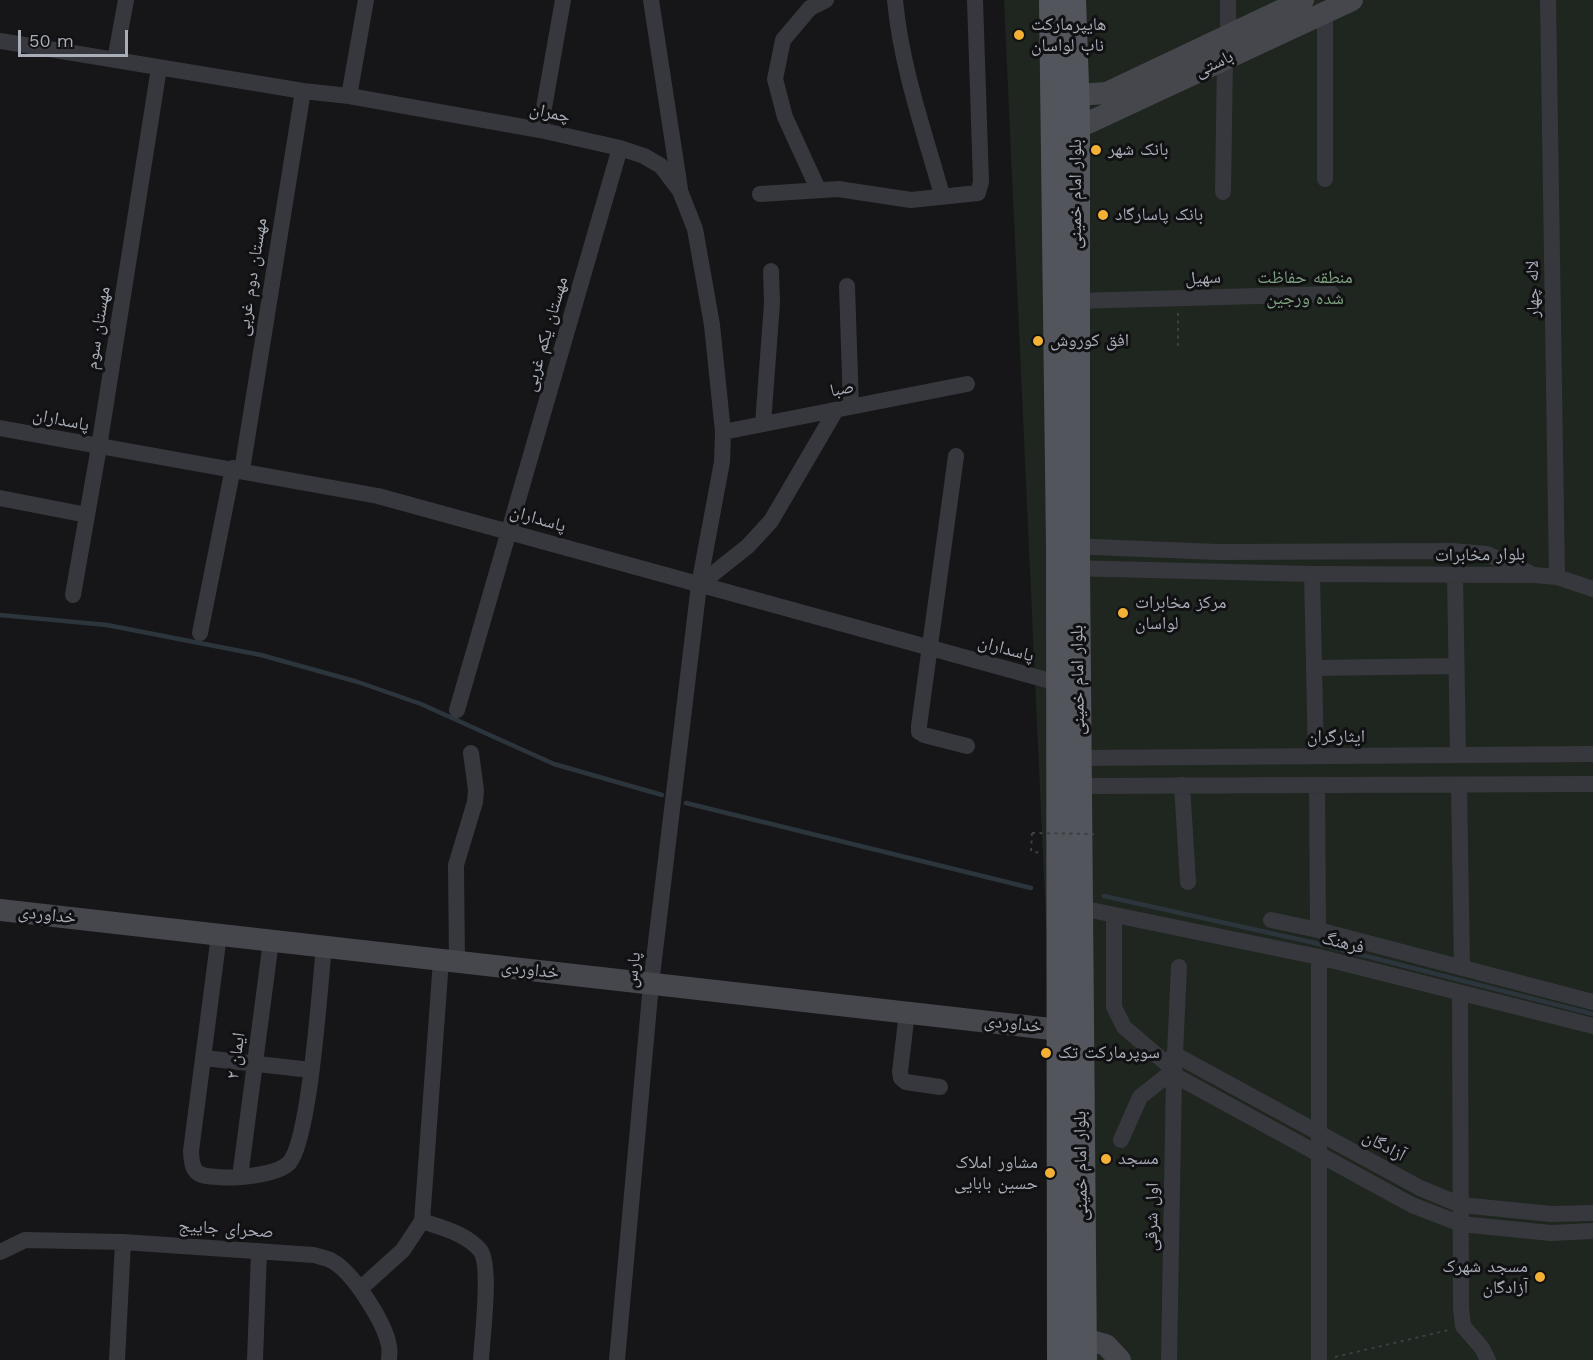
<!DOCTYPE html>
<html>
<head>
<meta charset="utf-8">
<style>
	body { margin:0 }
	#map { position:relative; width:1593px; height:1360px; overflow:hidden; background:#161618; font-family:"Work Sans",sans-serif }
	canvas { display:block }
	.scale { position:absolute; left:18px; top:30px; width:110px; height:27px; box-sizing:border-box; border:3px solid #a8adb8; border-top:0; padding-left:8px; font-size:18px; line-height:21px; white-space:nowrap; color:#a8adb8; -webkit-text-stroke:4px #111113; paint-order:stroke }
</style>
</head>
<body>
<div id="map">
<canvas width="1593" height="1360"></canvas>
<div class="scale">50 m</div>
</div>
<script>
const ctx = document.querySelector('canvas').getContext('2d');
ctx.lineJoin = 'round';
function paint(path, color) { ctx.fillStyle = color; ctx.fill(path, 'evenodd'); }
function strokePath(path, color, width, dash) { ctx.strokeStyle = color; ctx.lineWidth = width; ctx.lineCap = dash ? 'butt' : 'round'; ctx.setLineDash(dash || []); ctx.stroke(path); }
function drawText(font, color, halo, rows, align = 'center') {
  ctx.font = font + ' "Work Sans","Noto Naskh Arabic",sans-serif'; ctx.lineWidth = 6; ctx.setLineDash([]); ctx.textBaseline = 'middle'; ctx.strokeStyle = halo; ctx.fillStyle = color; for (const [text, x, y, turn = 0] of rows) {
    ctx.save(); ctx.translate(x, y); ctx.rotate((+turn || 0) * Math.PI / 180); ctx.textAlign = isNaN(turn) ? turn : align; if (halo) ctx.strokeText(text, 0, 0); ctx.fillText(text, 0, 0); ctx.restore();
  }
}
paint(new Path2D(`
	M1004,0h589v1360h-527z`), '#1e261f');
strokePath(new Path2D(`
	M0,615l107,10 154,30 97,27 63,22 133,60 108,31
	M686,803l345,85
	M1104,896l211,47 278,71`), '#2c353c', 4.5);
strokePath(new Path2D(`
	M1178,346v-33
	M1032,833l-1,18 9,2
	M1335,1357l114,-27`), '#3d3f44', 2, [3, 4.5]);
strokePath(new Path2D(`
	M651,0l29,189
	M895,0c6,66 29,131 47,195
	M1228,0v35
	M1548,0l9,577
	M1325,13v166
	M0,41l303,50 46,5 191,34 80,18 24,8 17,10 19,25 15,38 17,96 11,107 -1,30 -23,123 -48,399 -34,376
	M115,60l11,-60
	M349,96l17,-96
	M540,130l23,-130
	M818,189l-33,-72 -10,-38 8,-39 27,-32 16,-8
	M1223,192l2,-133
	M760,194l78,-5 73,11 67,-7 3,-11 -6,-182
	M847,286l4,121
	M1075,301l257,-7
	M763,424l9,-121 -1,-32
	M0,428l378,68 680,187
	M723,432l244,-48
	M956,456l-37,270v6l5,3 43,11
	M242,470l61,-379
	M0,498l87,17
	M1069,546l149,6 234,-1 35,3 41,18
	M1068,568l244,6 222,1 23,2 36,12
	M1312,574l4,182
	M1455,575l3,180
	M699,585l49,-39 23,-25 65,-111
	M73,595l26,-148 60,-379
	M200,633l33,-165
	M1314,668l142,-2
	M457,710l163,-562
	M1078,758l515,-4
	M1182,785l6,97
	M1317,785l1,145
	M1459,785l3,183
	M1079,786l514,-2
	M1081,908l238,49 274,69
	M1114,915v92l10,20 50,43 -34,27 -19,43
	M1271,920l47,10 275,72
	M219,935l-28,216c1,22 5,25 27,26 17,2 59,-2 71,-14 21,-23 31,-178 35,-217
	M1319,957v403
	M457,962l-1,-97 19,-63 1,-12 -5,-37
	M1460,993l1,315 2,18 19,22 6,12
	M907,1012l-7,60 1,6 5,4 34,5
	M1174,1054l246,134 41,17 90,9 42,-1
	M204,1058l107,12
	M1174,1075l238,130 49,19 90,9 42,-2
	M240,1177l31,-236
	M422,1221c20,7 43,12 58,29 12,15 2,88 1,110
	M0,1252l25,-12 98,2 191,13c6,2 13,3 18,6 21,11 53,62 57,85 1,4 0,10 0,14
	M360,1289l43,-39 19,-29 19,-261
	M117,1360l6,-118
	M255,1360l4,-109
	M1169,1360l5,-285 5,-108`), '#37383d', 16);
strokePath(new Path2D(`
	M1076,95l31,-2 196,-93
	M1077,128l275,-128
	M0,910l1060,120
	M1068,1339h16l22,6 14,15`), '#45474d', 22);
strokePath(new Path2D(`
	M1052,0l7,546 1,814
	M1073,0l4,114v455l7,791`), '#53555c', 26);
strokePath(new Path2D(`
	M1032,833l62,1`), '#3d3f44', 2, [3, 4.5]);
for (const [x, y, r, color] of [
	[1019,35,6,"#f2b134"],
	[1096,150,6,"#f2b134"],
	[1103,215,6,"#f2b134"],
	[1038,341,6,"#f2b134"],
	[1123,613,6,"#f2b134"],
	[1046,1053,6,"#f2b134"],
	[1106,1159,6,"#f2b134"],
	[1050,1173,6,"#f2b134"],
	[1540,1277,6,"#f2b134"]
]) { const dot = new Path2D(); dot.arc(x, y, r, 0, 2 * Math.PI); ctx.fillStyle = color; ctx.fill(dot); strokePath(dot, '#111113', 2); }
drawText('18px', '#a8adb8', '#111113', [
	["هایپرمارکت",1031,25],
	["ناب لواسان",1031,46],
	["بانک شهر",1108,150],
	["بانک پاسارگاد",1115,215],
	["افق کوروش",1050,341],
	["مرکز مخابرات",1135,603],
	["لواسان",1135,624],
	["سوپرمارکت تک",1058,1053],
	["مسجد",1118,1159],
	["مشاور املاک",1038,1163,"right"],
	["حسین بابایی",1038,1184,"right"],
	["مسجد شهرک",1528,1267,"right"],
	["آزادگان",1528,1288,"right"]
], 'left');
drawText('18px', '#a8adb8', '#111113', [
	["باستی",1214,64,-25],
	["چمران",550,113,12],
	["بلوار امام خمینی",1076,194,-90],
	["مهستان دوم غربی",252,277,-81],
	["سهیل",1203,278,-2],
	["لاله چهار",1533,289,-91],
	["مهستان سوم",98,328,-81],
	["مهستان یکم غربی",546,334,-74],
	["صبا",842,389,-11],
	["پاسداران",61,420,11],
	["پاسداران",538,519,16],
	["بلوار مخابرات",1480,555,-1],
	["پاسداران",1006,649,15],
	["بلوار امام خمینی",1078,680,-91],
	["ایثارگران",1336,737],
	["خداوردی",47,915,6],
	["فرهنگ",1343,943,14],
	["خداوردی",530,970,6],
	["پارس",633,970,-84],
	["خداوردی",1013,1024,6],
	["ایمان ۲",236,1056,-82],
	["آزادگان",1384,1146,28],
	["بلوار امام خمینی",1081,1166,-91],
	["اول شرقی",1152,1217,-89],
	["صحرای جاییج",226,1229,4]
]);
drawText('18px', '#7fa381', '#111113', [
	["منطقه حفاظت",1305,278],
	["شده ورجین",1305,299]
]);
</script>
</body>
</html>
